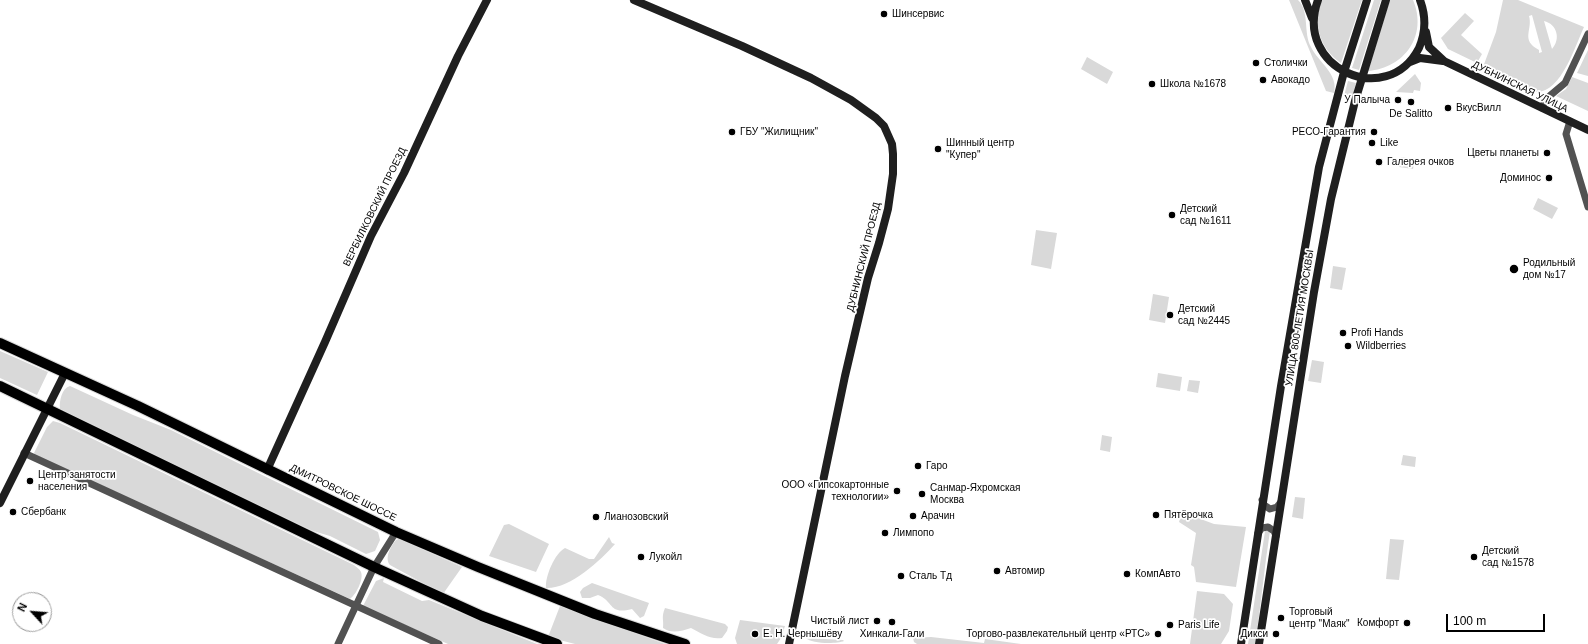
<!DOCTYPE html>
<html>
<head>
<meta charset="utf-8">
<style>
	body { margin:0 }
	#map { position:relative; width:1588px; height:644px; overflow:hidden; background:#fff; font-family:Helvetica,sans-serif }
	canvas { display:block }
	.north { position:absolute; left:12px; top:592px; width:40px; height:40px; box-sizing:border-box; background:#fff; border:1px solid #999; border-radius:50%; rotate:296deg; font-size:11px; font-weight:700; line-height:16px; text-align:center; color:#000 }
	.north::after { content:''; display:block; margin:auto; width:14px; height:18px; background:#000; clip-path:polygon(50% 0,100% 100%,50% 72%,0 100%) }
	.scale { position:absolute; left:1446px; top:614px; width:99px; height:18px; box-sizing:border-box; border:2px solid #000; border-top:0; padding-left:5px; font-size:12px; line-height:14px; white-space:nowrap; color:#000; -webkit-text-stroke:3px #fff; paint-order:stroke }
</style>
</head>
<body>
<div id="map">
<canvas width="1588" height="644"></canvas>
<div class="north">N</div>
<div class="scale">100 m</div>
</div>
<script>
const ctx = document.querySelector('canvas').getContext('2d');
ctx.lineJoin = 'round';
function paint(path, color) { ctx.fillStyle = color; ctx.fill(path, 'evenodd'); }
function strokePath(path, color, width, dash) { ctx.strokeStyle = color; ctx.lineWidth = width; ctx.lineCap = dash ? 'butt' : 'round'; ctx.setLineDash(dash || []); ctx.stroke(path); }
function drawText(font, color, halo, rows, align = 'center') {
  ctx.font = font + ' Helvetica,sans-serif'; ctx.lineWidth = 3.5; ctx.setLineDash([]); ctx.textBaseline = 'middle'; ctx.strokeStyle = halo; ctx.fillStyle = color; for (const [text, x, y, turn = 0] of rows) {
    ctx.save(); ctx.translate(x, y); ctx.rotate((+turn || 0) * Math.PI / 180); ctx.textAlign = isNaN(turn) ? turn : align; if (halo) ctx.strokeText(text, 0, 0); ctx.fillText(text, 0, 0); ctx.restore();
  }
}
paint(new Path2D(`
	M1289,0h9c12,12 5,33 13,47 7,15 28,27 23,46l-8,-2z
	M1322,0h40l-21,63c-21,-14 -29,-39 -19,-63z
	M1374,0h7l-22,70 -7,-2z
	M1390,0h23c15,35 -8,68 -45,71z
	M1503,0h15l66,27c-9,19 -23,67 -49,65l-52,-25 13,-35zM1532,15l10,37 -3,1v-3c-19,-10 -6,-20 -10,-34zM1544,21c13,3 17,18 8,28z
	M1465,13l9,8 -13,14 21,19 -5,9 -29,-14 -7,-11z
	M1588,50v26l-11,-3z
	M1087,57l26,15 -6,12 -26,-15z
	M1415,74l6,9 -1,8 -6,-1 -1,3 -17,-1z
	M1572,77l16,6v28l-32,-15 10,-7z
	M1348,81l8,2 -4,15 -8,-2z
	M1401,157l14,2 -2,10 -14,-2z
	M1538,198l20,10 -6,11 -19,-10z
	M1036,230l21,3 -6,36 -20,-4z
	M1333,266l13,2 -4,22 -12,-2z
	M1153,294l16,3 -4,26 -16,-3z
	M0,351l48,21 -11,23 -37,-17z
	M1312,360l12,2 -3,21 -13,-2z
	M1158,373l24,4 -2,14 -24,-4z
	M1189,380l11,1 -2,12 -11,-2z
	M70,386l63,29 38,15 207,102 2,8 -5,11 -9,3 -36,-18 -17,-5 -249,-119 -4,-3c-1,-8 2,-21 10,-23z
	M53,421l7,2 294,142c2,2 6,4 7,7 3,7 -5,23 -11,27l-2,-1 -313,-143 -1,-2 13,-26z
	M1102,435l10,2 -2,15 -10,-2z
	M1403,455l13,2 -1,10 -14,-2z
	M1295,497l10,1 -2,21 -11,-2z
	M1182,512l32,12 32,3 -10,60 -40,-5 -2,-15 -3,-2 5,-32 -17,-11z
	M509,524l40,20 -13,28 -47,-16 15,-31z
	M1265,531h5c-6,38 -9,75 -15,113h-7z
	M609,537l3,6 3,1c-15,17 -45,45 -69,44 -1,-12 9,-35 19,-40l24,11h5z
	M399,539l63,28 -19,27 -53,-29c-6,-7 1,-19 6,-25z
	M1390,539l14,1 -5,40 -13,-1z
	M384,578l-1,4 39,19 7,-1 108,44h-89l-85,-38 13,-25z
	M592,583l57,20 -5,13 -4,2 -8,-9c-24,6 -17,-7 -34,-14l-8,3h-8l-2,-6 3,-4z
	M1197,591l27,3 9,10 -4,27 -8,13h-31z
	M560,606l105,38h-90l-27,-7z
	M665,608l60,16 3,3 -1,4 -5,7c-12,2 -21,-5 -31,-10 -9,3 -20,6 -28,0 1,-9 -2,-10 2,-20z
	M740,620l45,6 -4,12 -4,6h-40l-2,-6z
	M931,637l53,6 1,-4 36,5h-104l-3,-2 -1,-4z
	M806,638l37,2 1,1c-7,3 -33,3 -38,-3z`), '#d9d9d9');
const primary = new Path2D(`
	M0,343l138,63 258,126 82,35 117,47 90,30
	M0,386l374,181 108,49 75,28`);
strokePath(primary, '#dbdbdb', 12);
strokePath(new Path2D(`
	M1542,108l4,-9 19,-16 23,-49
	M1570,121l-4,13 22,73
	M24,453l415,191
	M1262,500l2,5 6,4 7,-2 4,-5
	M1258,533l4,-5 6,-1 6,4 2,5
	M338,644l36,-77 22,-35`), '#525252', 7);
strokePath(new Path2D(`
	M634,0l108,46 69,32 40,22 25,18 8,8 8,18 1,10v20l-5,35 -9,34 -11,35 -23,98 -56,268
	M1305,0l7,18
	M1318,0c-25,68 69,110 101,48 7,-16 7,-32 1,-48
	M1426,32l3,15 15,14 144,69
	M1410,62l10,-4 23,3
	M267,470l58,-128 46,-106 33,-63 54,-117 29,-56
	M0,503l65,-130
	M1241,644l40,-258 38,-219 25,-95 23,-72
	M1259,644l55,-352 17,-93 24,-98 31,-101`), '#1f1f1f', 8);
strokePath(primary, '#000', 10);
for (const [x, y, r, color] of [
	[884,14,4,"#000"],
	[1256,63,4,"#000"],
	[1263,80,4,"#000"],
	[1152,84,4,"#000"],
	[1398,100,4,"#000"],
	[1411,102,4,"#000"],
	[1448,108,4,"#000"],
	[732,132,4,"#000"],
	[1374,132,4,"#000"],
	[1372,143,4,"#000"],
	[938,149,4,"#000"],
	[1547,153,4,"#000"],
	[1379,162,4,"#000"],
	[1549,178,4,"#000"],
	[1172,215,4,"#000"],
	[1514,269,5,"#000"],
	[1170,315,4,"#000"],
	[1343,333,4,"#000"],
	[1348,346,4,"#000"],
	[918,466,4,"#000"],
	[30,481,4,"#000"],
	[897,491,4,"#000"],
	[922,494,4,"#000"],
	[13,512,4,"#000"],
	[1156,515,4,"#000"],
	[913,516,4,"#000"],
	[596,517,4,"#000"],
	[885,533,4,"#000"],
	[641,557,4,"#000"],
	[1474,557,4,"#000"],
	[997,571,4,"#000"],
	[1127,574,4,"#000"],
	[901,576,4,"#000"],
	[1281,618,4,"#000"],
	[877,621,4,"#000"],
	[892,622,4,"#000"],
	[1407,623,4,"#000"],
	[1170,625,4,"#000"],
	[755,634,4,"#000"],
	[1158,634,4,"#000"],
	[1276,634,4,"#000"]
]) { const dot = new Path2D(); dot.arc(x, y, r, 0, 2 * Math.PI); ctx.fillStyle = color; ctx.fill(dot); strokePath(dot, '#fff', 1.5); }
drawText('10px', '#000', '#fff', [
	["Шинсервис",892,14],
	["Столички",1264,63],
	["Авокадо",1271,80],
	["Школа №1678",1160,84],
	["У Палыча",1390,100,"right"],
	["ВкусВилл",1456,108],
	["De Salitto",1411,114,"center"],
	["ГБУ \"Жилищник\"",740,132],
	["РЕСО-Гарантия",1366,132,"right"],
	["Шинный центр",946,143],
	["\"Купер\"",946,155],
	["Like",1380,143],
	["Цветы планеты",1539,153,"right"],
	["Галерея очков",1387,162],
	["Доминос",1541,178,"right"],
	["Детский",1180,209],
	["сад №1611",1180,221],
	["Родильный",1523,263],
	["дом №17",1523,275],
	["Детский",1178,309],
	["сад №2445",1178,321],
	["Profi Hands",1351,333],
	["Wildberries",1356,346],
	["Гаро",926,466],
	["Центр занятости",38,475],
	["населения",38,487],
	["ООО «Гипсокартонные",889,485,"right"],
	["технологии»",889,497,"right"],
	["Санмар-Яхромская",930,488],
	["Москва",930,500],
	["Сбербанк",21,512],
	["Пятёрочка",1164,515],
	["Арачин",921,516],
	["Лианозовский",604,517],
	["Лимпопо",893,533],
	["Детский",1482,551],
	["сад №1578",1482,563],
	["Лукойл",649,557],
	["Автомир",1005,571],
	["КомпАвто",1135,574],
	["Сталь Тд",909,576],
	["Торговый",1289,612],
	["центр \"Маяк\"",1289,624],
	["Чистый лист",869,621,"right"],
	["Комфорт",1399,623,"right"],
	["Paris Life",1178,625],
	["Е. Н. Чернышёву",763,634],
	["Хинкали-Гали",892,634,"center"],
	["Торгово-развлекательный центр «РТС»",1150,634,"right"],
	["Дикси",1268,634,"right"]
], 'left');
drawText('10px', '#000', '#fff', [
	["ДУБНИНСКАЯ УЛИЦА",1520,87,26],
	["ВЕРБИЛКОВСКИЙ ПРОЕЗД",375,207,-64],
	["ДУБНИНСКИЙ ПРОЕЗД",864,257,-76],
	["УЛИЦА 800-ЛЕТИЯ МОСКВЫ",1300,318,-81],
	["ДМИТРОВСКОЕ ШОССЕ",343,493,26]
]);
</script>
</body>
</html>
